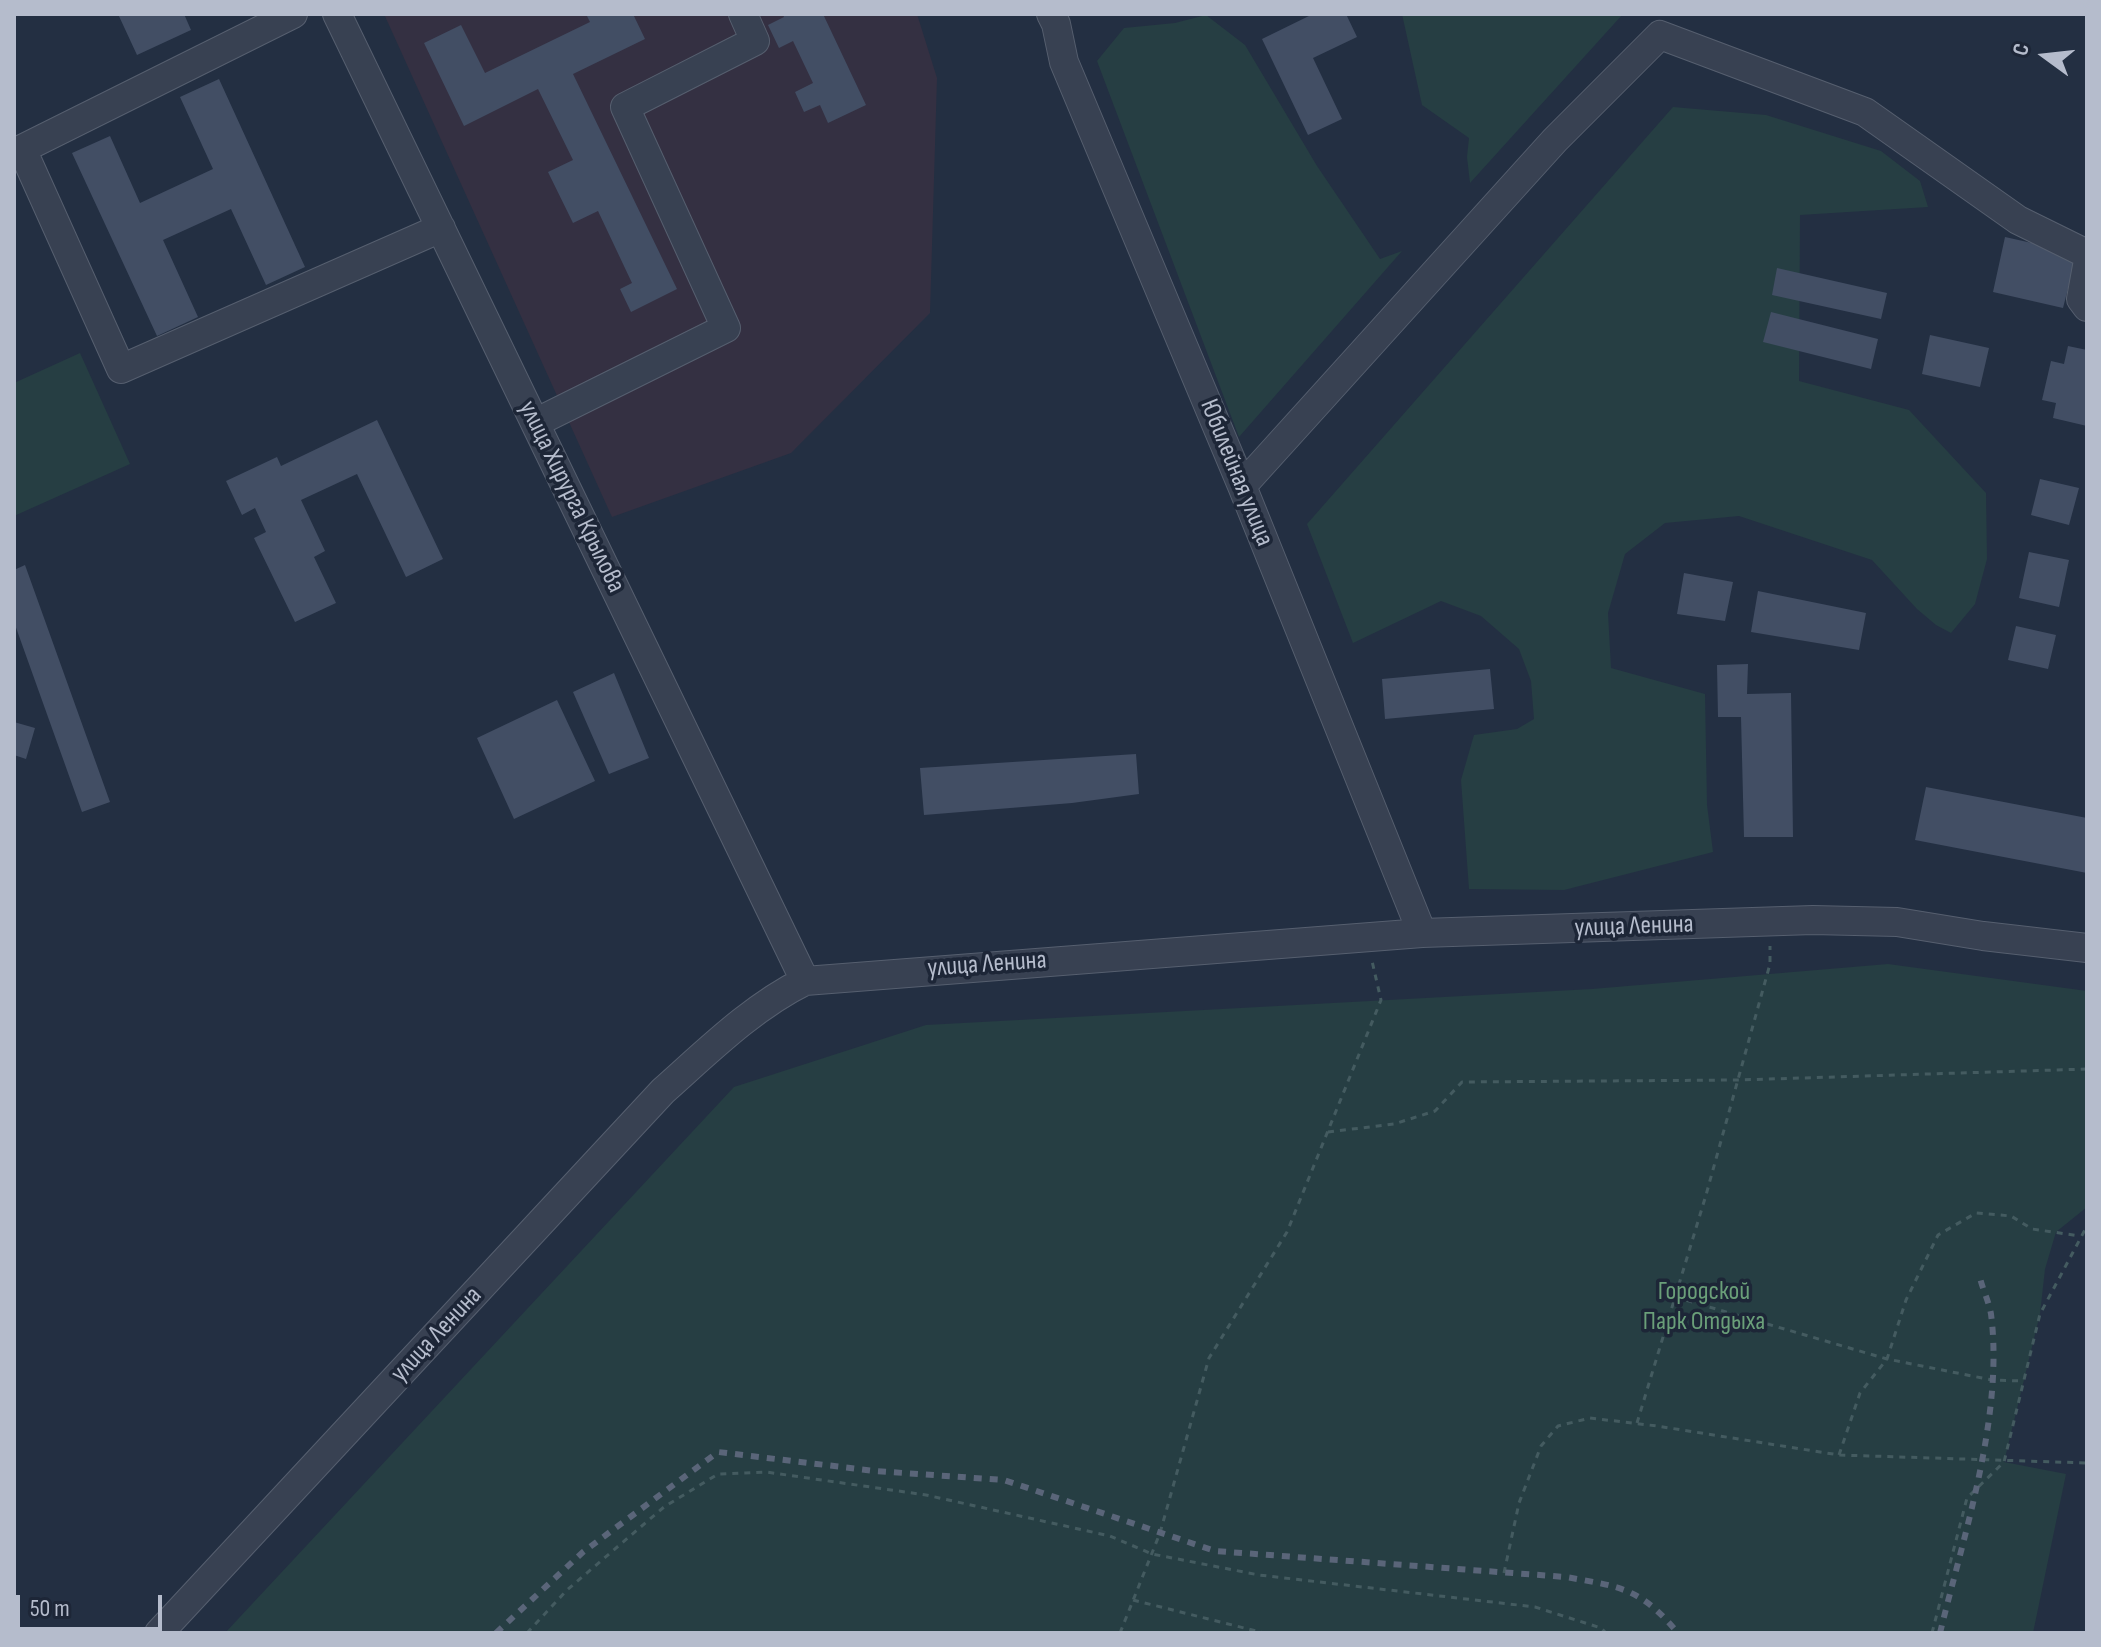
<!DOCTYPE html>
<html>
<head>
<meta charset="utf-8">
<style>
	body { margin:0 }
	#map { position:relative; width:2101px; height:1647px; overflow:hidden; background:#232f42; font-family:"Sofia Sans Condensed",sans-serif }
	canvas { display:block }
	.frame { position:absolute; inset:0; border:16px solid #b5bccc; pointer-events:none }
	.north { position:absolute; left:2005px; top:16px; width:80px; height:80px; -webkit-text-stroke:6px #1d2637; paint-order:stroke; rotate:285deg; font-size:22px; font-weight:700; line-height:32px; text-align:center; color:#b5bccc }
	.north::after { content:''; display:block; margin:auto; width:28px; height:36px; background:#b5bccc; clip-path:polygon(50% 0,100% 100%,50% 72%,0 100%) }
	.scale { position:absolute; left:16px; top:1595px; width:146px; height:36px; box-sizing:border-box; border:4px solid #b5bccc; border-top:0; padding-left:10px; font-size:24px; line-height:28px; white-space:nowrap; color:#b5bccc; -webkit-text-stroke:6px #1d2637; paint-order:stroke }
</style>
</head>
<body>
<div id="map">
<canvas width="2101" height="1647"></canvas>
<div class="frame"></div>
<div class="north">С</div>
<div class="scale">50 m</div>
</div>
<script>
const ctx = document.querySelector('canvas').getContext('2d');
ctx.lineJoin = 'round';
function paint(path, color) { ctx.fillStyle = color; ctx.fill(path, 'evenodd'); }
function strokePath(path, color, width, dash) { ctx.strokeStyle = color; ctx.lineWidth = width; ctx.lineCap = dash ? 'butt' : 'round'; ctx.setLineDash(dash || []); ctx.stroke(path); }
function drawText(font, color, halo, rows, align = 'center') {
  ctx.font = font + ' "Sofia Sans Condensed",sans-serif'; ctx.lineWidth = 7; ctx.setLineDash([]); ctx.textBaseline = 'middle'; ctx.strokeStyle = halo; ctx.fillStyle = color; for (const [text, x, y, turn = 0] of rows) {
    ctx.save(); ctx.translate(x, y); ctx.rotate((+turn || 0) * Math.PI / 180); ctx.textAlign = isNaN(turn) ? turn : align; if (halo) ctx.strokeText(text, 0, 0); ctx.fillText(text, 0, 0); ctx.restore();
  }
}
paint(new Path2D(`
	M384,14h533l20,64 -7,235 -139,140 -179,64z`), '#343042');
paint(new Path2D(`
	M1402,14h221l-153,169 -3,-26 2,-19 -47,-33z
	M1206,15l39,30 72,121 63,93 22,-8 -163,186 -142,-376 27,-33 51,-5z
	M1673,107l93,8 115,36 39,30 8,26 -128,8 -1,166 110,29 77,83 1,66 -12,45 -24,29 -15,-8 -19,-16 -45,-49 -133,-44 -74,7 -40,31 -17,59 3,55 94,26 2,111 6,47 -149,38 -95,-1 -8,-109 13,-45 43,-6 17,-10 -3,-38 -12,-32 -38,-33 -40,-15 -88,42 -46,-119z
	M80,353l50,111 -116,52v-133z
	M1888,964l199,27v216l-31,25 -11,37 -5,45 -36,148 62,12 -33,159h-1808l509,-546 192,-62 666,-36z`), '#263e43');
paint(new Path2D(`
	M118,14h66l7,16 -54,25z
	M586,14h47l12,25 -72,35 104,215 -46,23 -11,-23 12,-6 -34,-72 -25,12 -25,-51 25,-12 -35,-71 -74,37 -40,-83 37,-18 24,48 105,-51z
	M783,14h40l43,91 -38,18 -8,-18 -16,7 -9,-20 18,-9 -20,-42 -14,7 -11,-23 16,-8z
	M1313,14h33l11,23 -44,21 29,61 -34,16 -46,-96z
	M219,79l86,188 -39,18 -35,-76 -68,31 35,77 -41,19 -85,-183 38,-17 30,67 73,-34 -33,-72z
	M2005,237l72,16 -14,55 -70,-16z
	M1777,268l110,25 -6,26 -109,-24z
	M1771,312l107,27 -7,30 -108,-27z
	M1930,335l59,13 -9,39 -58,-13z
	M2068,346l19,4v76l-34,-8 3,-15 -14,-3 9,-39 13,3z
	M377,420l66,139 -37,18 -49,-103 -56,26 24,51 -11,6 22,46 -41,19 -41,-84 12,-6 -11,-24 -13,7 -16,-34 51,-24 4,9z
	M2040,479l39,9 -10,37 -38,-10z
	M2029,552l40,8 -10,47 -40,-9z
	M25,565l85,237 -28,10 -68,-190v-52z
	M1684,573l49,9 -8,39 -48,-7z
	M1758,591l108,22 -7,37 -108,-18z
	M2016,626l40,9 -8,34 -40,-9z
	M1748,664l-1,30 44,-1 2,144h-49l-3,-120h-23l-1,-52z
	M1490,669l4,40 -109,10 -3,-40z
	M614,673l35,85 -40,16 -36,-82z
	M557,700l38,81 -81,38 -37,-81z
	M14,722l21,6 -9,31 -12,-4z
	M1136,754l3,40 -67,9 -148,12 -4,-47z
	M1926,787l161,31v55l-172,-33z`), '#424e64');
const minor = new Path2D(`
	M293,14l-271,135 99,220 320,-141
	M337,14l468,967
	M1051,14l5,10 8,38 178,424 180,447
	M2087,266l-6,33 6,8
	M535,423l191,-95 -101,-221 130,-66 -12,-27
	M1242,486l313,-346 105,-105 205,77 153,108 69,34
	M159,1633l504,-542c44,-39 89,-84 142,-110l617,-48 391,-13 84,2 86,14 104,12`);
strokePath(minor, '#565f6f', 30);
strokePath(new Path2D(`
	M1328,1132l66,-8 41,-13 27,-29 276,-2 349,-11
	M1675,1297l212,62 105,21 32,1
	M1637,1423l69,-228 64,-231v-18
	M1839,1455l21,-62 27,-34 19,-59 32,-65 38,-22 35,3 21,13 48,7
	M1504,1573l15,-70 22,-57 17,-20 32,-8 67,8 182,29 248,8
	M1133,1600l131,33
	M527,1633l40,-43 97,-83 54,-33 48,-2 160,23 184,41 42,18 107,21 276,32 66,21 5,5
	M1120,1633l40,-100 49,-175 78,-126 94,-232 -9,-39
	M1932,1633l35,-135 37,-36 36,-148 47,-88`), '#445b60', 3, [6, 6]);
strokePath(minor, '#384152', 28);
strokePath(new Path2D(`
	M496,1633l87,-81 135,-100 157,19 129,9 211,71 351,26c56,10 74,11 112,56
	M1940,1633c24,-99 64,-218 51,-319 -2,-12 -8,-24 -11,-36`), '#5a6579', 6, [8, 8]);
drawText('26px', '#b5bccc', '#1d2637', [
	["Юбилейная улица",1236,473,68],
	["улица Хирурга Крылова",571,497,64],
	["улица Ленина",1634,927,-2],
	["улица Ленина",987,965,-4],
	["улица Ленина",437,1335,-47]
]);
drawText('26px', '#6a9f79', '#1d2637', [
	["Городской",1704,1292],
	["Парк Отдыха",1704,1322]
]);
</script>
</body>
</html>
